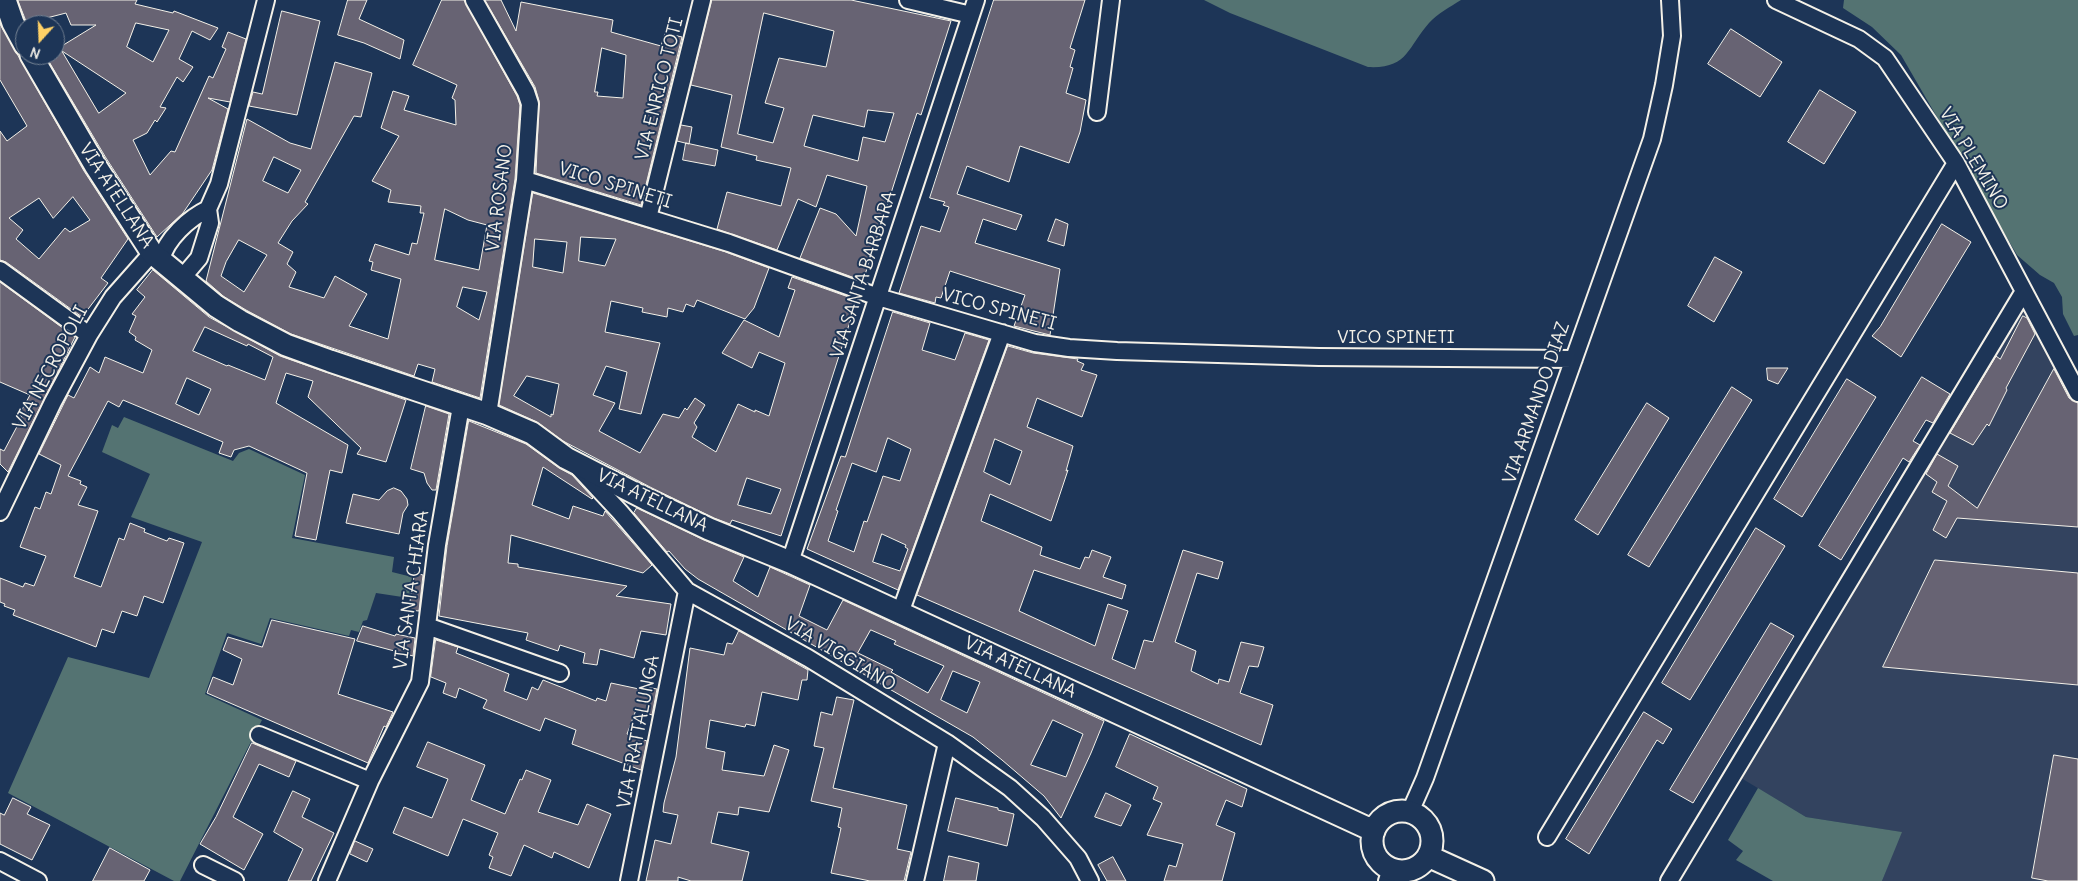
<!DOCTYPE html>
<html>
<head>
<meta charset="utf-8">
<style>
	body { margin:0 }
	#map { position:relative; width:2078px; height:881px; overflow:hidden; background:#1d3557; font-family:Delius,sans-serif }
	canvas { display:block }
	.north { position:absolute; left:15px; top:15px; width:50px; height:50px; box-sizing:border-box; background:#1d3557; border:1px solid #738091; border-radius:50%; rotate:200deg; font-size:14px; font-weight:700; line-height:20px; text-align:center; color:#f4f1e8 }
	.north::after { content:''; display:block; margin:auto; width:18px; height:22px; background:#ffd166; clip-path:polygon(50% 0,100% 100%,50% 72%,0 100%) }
</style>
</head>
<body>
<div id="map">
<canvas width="2078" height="881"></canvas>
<div class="north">N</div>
</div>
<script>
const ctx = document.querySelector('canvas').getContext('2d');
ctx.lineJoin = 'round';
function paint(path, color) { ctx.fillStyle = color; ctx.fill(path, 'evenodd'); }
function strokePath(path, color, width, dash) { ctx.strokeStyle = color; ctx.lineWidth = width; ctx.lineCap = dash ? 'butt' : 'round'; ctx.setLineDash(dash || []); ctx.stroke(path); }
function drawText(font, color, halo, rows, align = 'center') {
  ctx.font = font + ' Delius,sans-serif'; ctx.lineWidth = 4; ctx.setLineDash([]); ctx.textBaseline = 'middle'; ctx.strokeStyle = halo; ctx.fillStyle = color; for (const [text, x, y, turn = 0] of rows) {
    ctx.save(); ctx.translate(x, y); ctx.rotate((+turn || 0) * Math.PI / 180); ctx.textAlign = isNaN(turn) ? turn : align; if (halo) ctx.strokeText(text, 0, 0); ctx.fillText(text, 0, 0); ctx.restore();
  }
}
paint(new Path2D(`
	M2024,300l54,101v480h-196l19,-49 -95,-15 -65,-39z`), '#33435f');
paint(new Path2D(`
	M1204,0h257c-11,7 -23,13 -32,23 -22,25 -21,46 -61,44l-138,-54z
	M1844,0h234v335l-4,1 -11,-22 -1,-17 -8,-14 -14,-8 -23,-20 -116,-200 -29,-28 -29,-19z
	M124,417l109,44 6,-8 10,-4 56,26 -13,63 102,19 -2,15 20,5 -3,21 -33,-5 -9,27 -4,1 -4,11 -8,-2 -2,6 -79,-18 -9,26 -34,-11 -22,61 57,26 -82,161h-6l-166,-88 60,-136 81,21 53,-136 -71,-25 19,-43 -48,-22 10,-27 6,3z
	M1758,788l48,29 96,15 -20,49h-109l-37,-21 7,-9 -15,-11z`), '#547372');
const building = new Path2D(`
	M18,0h119l-2,4 38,9 1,-2 44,17 -8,12 -18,-9 -13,28 14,8 -10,15 -6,-5 -17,30 6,1 -9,14 -2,-2 -8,13 -14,7 17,35 21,-24 4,1 34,-76 4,2 13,-29 -4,-2 6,-15 18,7 -16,63 -22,-4 20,11 -16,61 -29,43 -26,24 -51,-79 -61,-103h10v-4l10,-7 31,-19h-25l-5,-12 -31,8 2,4h-9zM136,23l33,7 -16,32 -26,-15zM62,51l64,42 -27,20z
	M348,0h19l-8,19 45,21 -4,19 -36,-16 -26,-8z
	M442,0h22l53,96 3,9 -5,74 -35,219 -48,-16 3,-13 -17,-5 -4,12 -123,-42 -45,-24 -23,-14 -17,-15 41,-162 43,24 21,6 24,-87 37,11 -11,44 -7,-1 -49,86 3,2 -16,17 -14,22 15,9 -6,12 9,8 -7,15 35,11 11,-22 32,18 -18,32 39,13 13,-60 -30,-9 2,-8 -4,-1 6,-17 34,11 3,-12 5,1 7,-31h-4l1,-7 -33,-4 3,-12 -19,-9 27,-45 -18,-8 12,-37 16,5 -5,14 52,15 -1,-25 -3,-2 5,-13 -44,-20zM274,157l27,13 -13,23 -25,-12zM445,209l23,11 19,5 -8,45 -44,-10zM239,240l28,15 -23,37 -23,-16 5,-14zM463,287l24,5 -8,28 -22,-13z
	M485,0h16l15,31 5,-29 92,18 -2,12 50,14 4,-13 17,4 -41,168 -105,-32 3,-72 -4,-14zM602,48l24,7 -3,43 -26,-2 1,-4h-3z
	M712,0h139l100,21 -30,94 -4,-2 -9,27 -45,141 -63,-23 20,-50 16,6 20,22 11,-50 -40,-11 -11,32 -18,-8 -21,51 -60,-21 10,-37 54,14 10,-38 -35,-8 1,-4 -36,-9 11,-52 -41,-10zM764,13l70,18 -8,36 -47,-9 -14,45 19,5 -11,35 -35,-9zM868,110l26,3 -9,29 -22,-5 -5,24 -54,-15 9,-31 51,12z
	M994,0h91l-15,48 5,2 -5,17 3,1 -7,25 20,7 -6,32 -11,31 -49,-17 -11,36 -42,-16 -10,28 65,21 -6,15 -33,-11 -8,24 85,26 -10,66 -36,-9 11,-31 -75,-24 -9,27 -5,-1 -1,6 -36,-10 22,-67 19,6 9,-25 -6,-2 2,-3 -15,-4z
	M282,11l38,10 -23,94 -48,-9 4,-14 9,2z
	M0,24l84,147 44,68 -27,39 7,5 -26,34 -76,-55 -6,-2v-129l7,10 20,-15 -27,-46zM73,197l17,23 -20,12 -5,-4 -26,31 -23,-20 7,-9 -14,-12 30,-20 14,20z
	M1731,29l51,33 -22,35 -52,-33z
	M1820,90l36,22 -32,52 -36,-22z
	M681,125l11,2 -3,17 -12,-3z
	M686,143l32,7 -3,16 -32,-6z
	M533,193l193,59 43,16 -15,40 -9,11 -48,-19 -3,7 -8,-3 -3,8 -15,-4 -1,9 -25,-5 1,-4 -32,-7 -6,31 55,11 -19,71 -22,-5 8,-37 -21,-6 -13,29 22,8 -16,28 41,22 23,-39 16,4 6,-10 2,2 8,-12 10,7 -11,18 3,4 -5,10 24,15 22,-48 17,8v-2l14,6 16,-53 -26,-11 -7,16 -30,-15 22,-33 35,17 16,-47 -7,-2 4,-11 65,23 -76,236 -49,-16 -2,4 -16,-6 -62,-30 -89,-47 -26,-19 -38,-17zM581,237l35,2 -11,27 -26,-5zM535,239l32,3 -4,31 -30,-6zM527,376l32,8 -6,31 -2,-1v3l-37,-21zM747,478l34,11 -10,25 -33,-9z
	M1056,219l12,5 -4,22 -16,-5z
	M1942,224l29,18 -70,115 -29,-21 8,-9z
	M1715,257l27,15 -28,50 -26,-16z
	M153,270l56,47 71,39 126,44 -20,62 -29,-8 4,-6 -53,-51 5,-16 -27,-8 -10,30 72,42 -6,28 -12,-3 -14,70 -21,-4 12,-63 -58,-27 -15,4 -3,7 -12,-4 4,-11 -100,-42 -4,7 -11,-6 -40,75 13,5 -1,3 7,3 -9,18 20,6 -24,66 27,10 18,-49 5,2 6,-17 15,6 -1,3 23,9 2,-3 15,5 -21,60 -19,-7 -7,20 -15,-5 -8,22 -12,-4 -6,18 -83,-32 2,-5 -11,-4 1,-2 -5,-2v-24l23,9 2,-4 9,3 12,-30 -26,-9 15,-40 5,2 6,-17 5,2 10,-29 -22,-11 29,-59 6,3 16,-31 9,6 6,-16 38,16 9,-23 -17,-10 1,-3 -7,-5 7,-16 -4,-2 13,-17 -8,-7zM205,327l42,19 1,-2 25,13 -8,23 -37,-15 -1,1 -34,-15zM187,378l24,11 -12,26 -23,-11z
	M0,282l75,55 -67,135 -8,-8v-15l4,2 18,-34 -3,-2 11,-20 -30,-13z
	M893,312l37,11 -8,27 33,10 10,-27 24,7 -91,250 -91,-41 34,-93 4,1zM888,438l23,11 -11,32 -17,-5 -16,46 -3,-1 -10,31 -26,-11 10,-30 -2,-1 16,-47 24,9zM882,534l24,11 -1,2 3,2 -8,22 -27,-9z
	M2023,316l4,2 8,16 -29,54 1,2 -18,36 -2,-2 -14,21 -23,-12 46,-77 4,3z
	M1008,346l25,7 45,6 -1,2 7,3 -3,6 16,5 -15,42 -45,-19 -10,29 46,19 -7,25 2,-1 -17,51 -61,-27 -9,27 61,26 -2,8 40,14 5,-12 4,1 3,-8 19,7 -8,20 23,8 -4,14 -88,-29 -15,41 76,35 13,-42 20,7 -16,48 23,10 9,-29 9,2 30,-92 40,12 -5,17 -21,-6 -22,69 21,9 -5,20 27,13 1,-5 10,3 12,-40 23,5 -6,20 -9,-1 -9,27 33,12 -12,40 -344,-150zM995,439l27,12 -12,34 -26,-13z
	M1767,368h21l-10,16 -10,-4z
	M2054,369l15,29 9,5v124l-121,-9 -11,20 -13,-8 14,-29 -15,-9 5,-10 -11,-8 11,-20 21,12 -10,20 29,22z
	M1922,377l28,17 -17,29 -7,-3 -13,21 7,4 -11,17 -6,-4 -62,102 -22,-14z
	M1847,379l29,18 -74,120 -28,-18z
	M1732,387l20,13 -103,167 -21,-12z
	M1647,403l22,15 -71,117 -23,-15z
	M426,406l23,8 -13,76h-4l-5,-7 -3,-10 -13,-4z
	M469,421l57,23 33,24 13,7 21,23 -1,1 -49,-32 -11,38 37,14 4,-13 30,10 2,-5 47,54 -9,8 -132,-38 -3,28 10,1v3l109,19 -11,10 55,8 -5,31 -25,-4 -7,27 -34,-9 -3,16 -14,-2 2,-10 -25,-8 -2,6 -32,-11 2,-7 -89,-17 8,-70z
	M394,488l7,3 6,8 1,6 -5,8 -4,21 -53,-11 7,-29 26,6 8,-9z
	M637,508l67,32 40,17 -11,24 25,16 12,-30 40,18 -11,31 28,14 16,-30 261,121 -13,32 -30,65 -17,-22 -42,-36 -29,-23 -275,-158 -13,-10 -16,-18 -2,1 -33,-39zM871,630l25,11 -2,3 50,22 -16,27 -37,-21 2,-2 -35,-17zM953,671l27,11 -13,31 -26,-13zM1053,720l30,14 -17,43 -35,-12z
	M1756,528l29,18 -95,154 -28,-17z
	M1935,560l143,13v112l-195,-18z
	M415,573l8,2 -4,36 -10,-1z
	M272,620l83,19 -17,55 55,18 -7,15 -2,-1 -16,37 -161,-70 6,-16 20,8 9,-26 -19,-9 5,-13 34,10z
	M1771,623l23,13 -101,167 -23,-13z
	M363,626l32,10 1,-2 19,4 -2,18 -56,-15z
	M739,631l69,39 -1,10h-5l-4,20 -36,-8 -7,34 -9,-2 -1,3 -35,-7 -4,28 19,4 -3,18 42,6 10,-31 15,5 -20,62 -30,-5 -1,8 -20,-3 -7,31 38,9 -7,29h-51l-13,-4v4h-32l9,-41 16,4 7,-29 -15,-3 1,-9 12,-46 14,-109 34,7 3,-12 5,1z
	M436,640l22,7 -2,6 53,21 -5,17 23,9 5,-13 6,3 5,-10 53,21 1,-3 9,3 5,-18 28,6 1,-3 17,3 -5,26 -16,-5 -9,24 20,7 -6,29 -69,-26 4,-14 -31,-12 -5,13 -57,-23 4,-8 -28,-12 -3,10 -13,-5 3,-10 -15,-6z
	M837,697l17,3 -21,88 74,17 -10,44 14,3 -7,29h-34l-39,-8 10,-45 -3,-1 4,-19 -31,-7 13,-53 -10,-2 7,-34 11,3z
	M1644,712l28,17 -9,15 -6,-4 -68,114 -23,-15z
	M1130,734l117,55 -5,18 -16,-7 -10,25 19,8 -13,48h-58l5,-16 7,2 7,-23 -36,-9 15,-32 -9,-4 5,-12 -42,-20z
	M428,742l57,23 -14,35 34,14 15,-35 2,1 4,-10 25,10 -13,32 40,13 9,-21 24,10 -22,54 -35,-16 -2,6 -28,-13 -13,31 -22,-8 4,-11 -4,-2 9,-22 -35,-14 -15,37 -55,-23 11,-26 28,11 16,-39 -31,-12z
	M252,743l44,18 -7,16 -30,-13 -26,53 30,17 -19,36 -44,-26 16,-27z
	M2054,755l24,4v122h-30l-16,-3z
	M293,791l17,8 -8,18 32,16 -23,48h-23l15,-32 -29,-17z
	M1106,793l25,12 -10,21 -26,-9z
	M13,798l18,9 -4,7 23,11 -18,35 -32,-16v-31l4,2z
	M956,798l42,10v2l16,4 -7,32 -59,-15z
	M355,841l18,8 -6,13 -17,-8z
	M110,848l40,22 -6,11h-51z
	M949,856l30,7 -3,18h-32z
	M1113,857l13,24h-19l-9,-16z`);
paint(building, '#676373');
strokePath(building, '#f4f1e8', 1);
const minor = new Path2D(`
	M474,0l52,92 4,12 -5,76 -37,234
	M908,0l63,15
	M1776,0l83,39 26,19 71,105 122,230
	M1097,112l14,-112
	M525,180l204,63 149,54 157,46 34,5 48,3 202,6 255,2
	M648,218l54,-218
	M161,260c5,-21 28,-42 47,-51
	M0,270l89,65
	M182,278l17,-20 11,-35 -2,-14 11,-25 47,-184
	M579,468l41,44 67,79 121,67 139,85 63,45 33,30 35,40 12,23
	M0,512l53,-110 36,-67 24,-38 39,-44
	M790,562l186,-562
	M900,613l102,-280
	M427,626l133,47
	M259,735l111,46
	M1410,812l15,-34 227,-639 12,-54 8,-49 -2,-36
	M1547,837l409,-674
	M0,861l38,20
	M203,865l32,16
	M327,881l43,-100 50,-99 17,-137 24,-139
	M629,881l58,-290
	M915,881l32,-138
	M1387,881l4,-12
	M1669,881l355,-590`);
const major = new Path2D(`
	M5,0l8,23 12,22
	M31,55l64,110 57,88 64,53 24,15 46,24 44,16 158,53 44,19 34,25 80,41 63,30 81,33 584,269
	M1372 841a30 30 0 1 1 60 0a30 30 0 1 1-60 0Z
	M1428,856l55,25`);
strokePath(minor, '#f4f1e8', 20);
strokePath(major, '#f4f1e8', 25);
strokePath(minor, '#1d3557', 16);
strokePath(major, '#1d3557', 21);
drawText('18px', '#f4f1e8', '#1d3557', [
	["VIA ENRICO TOTI",660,89,-76],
	["VIA PLEMINO",1973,159,59],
	["VICO SPINETI",615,186,17],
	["VIA ATELLANA",116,196,57],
	["VIA ROSANO",500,198,-83],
	["VIA SANTA BARBARA",864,275,-72],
	["VICO SPINETI",999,310,15],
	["VICO SPINETI",1396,338],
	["VIA NECROPOLI",51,368,-62],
	["VIA ARMANDO DIAZ",1537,403,-71],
	["VIA ATELLANA",652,501,26],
	["VIA SANTA CHIARA",412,590,-82],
	["VIA VIGGIANO",840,655,31],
	["VIA ATELLANA",1020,668,25],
	["VIA FRATTALUNGA",639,732,-79]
]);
</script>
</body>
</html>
